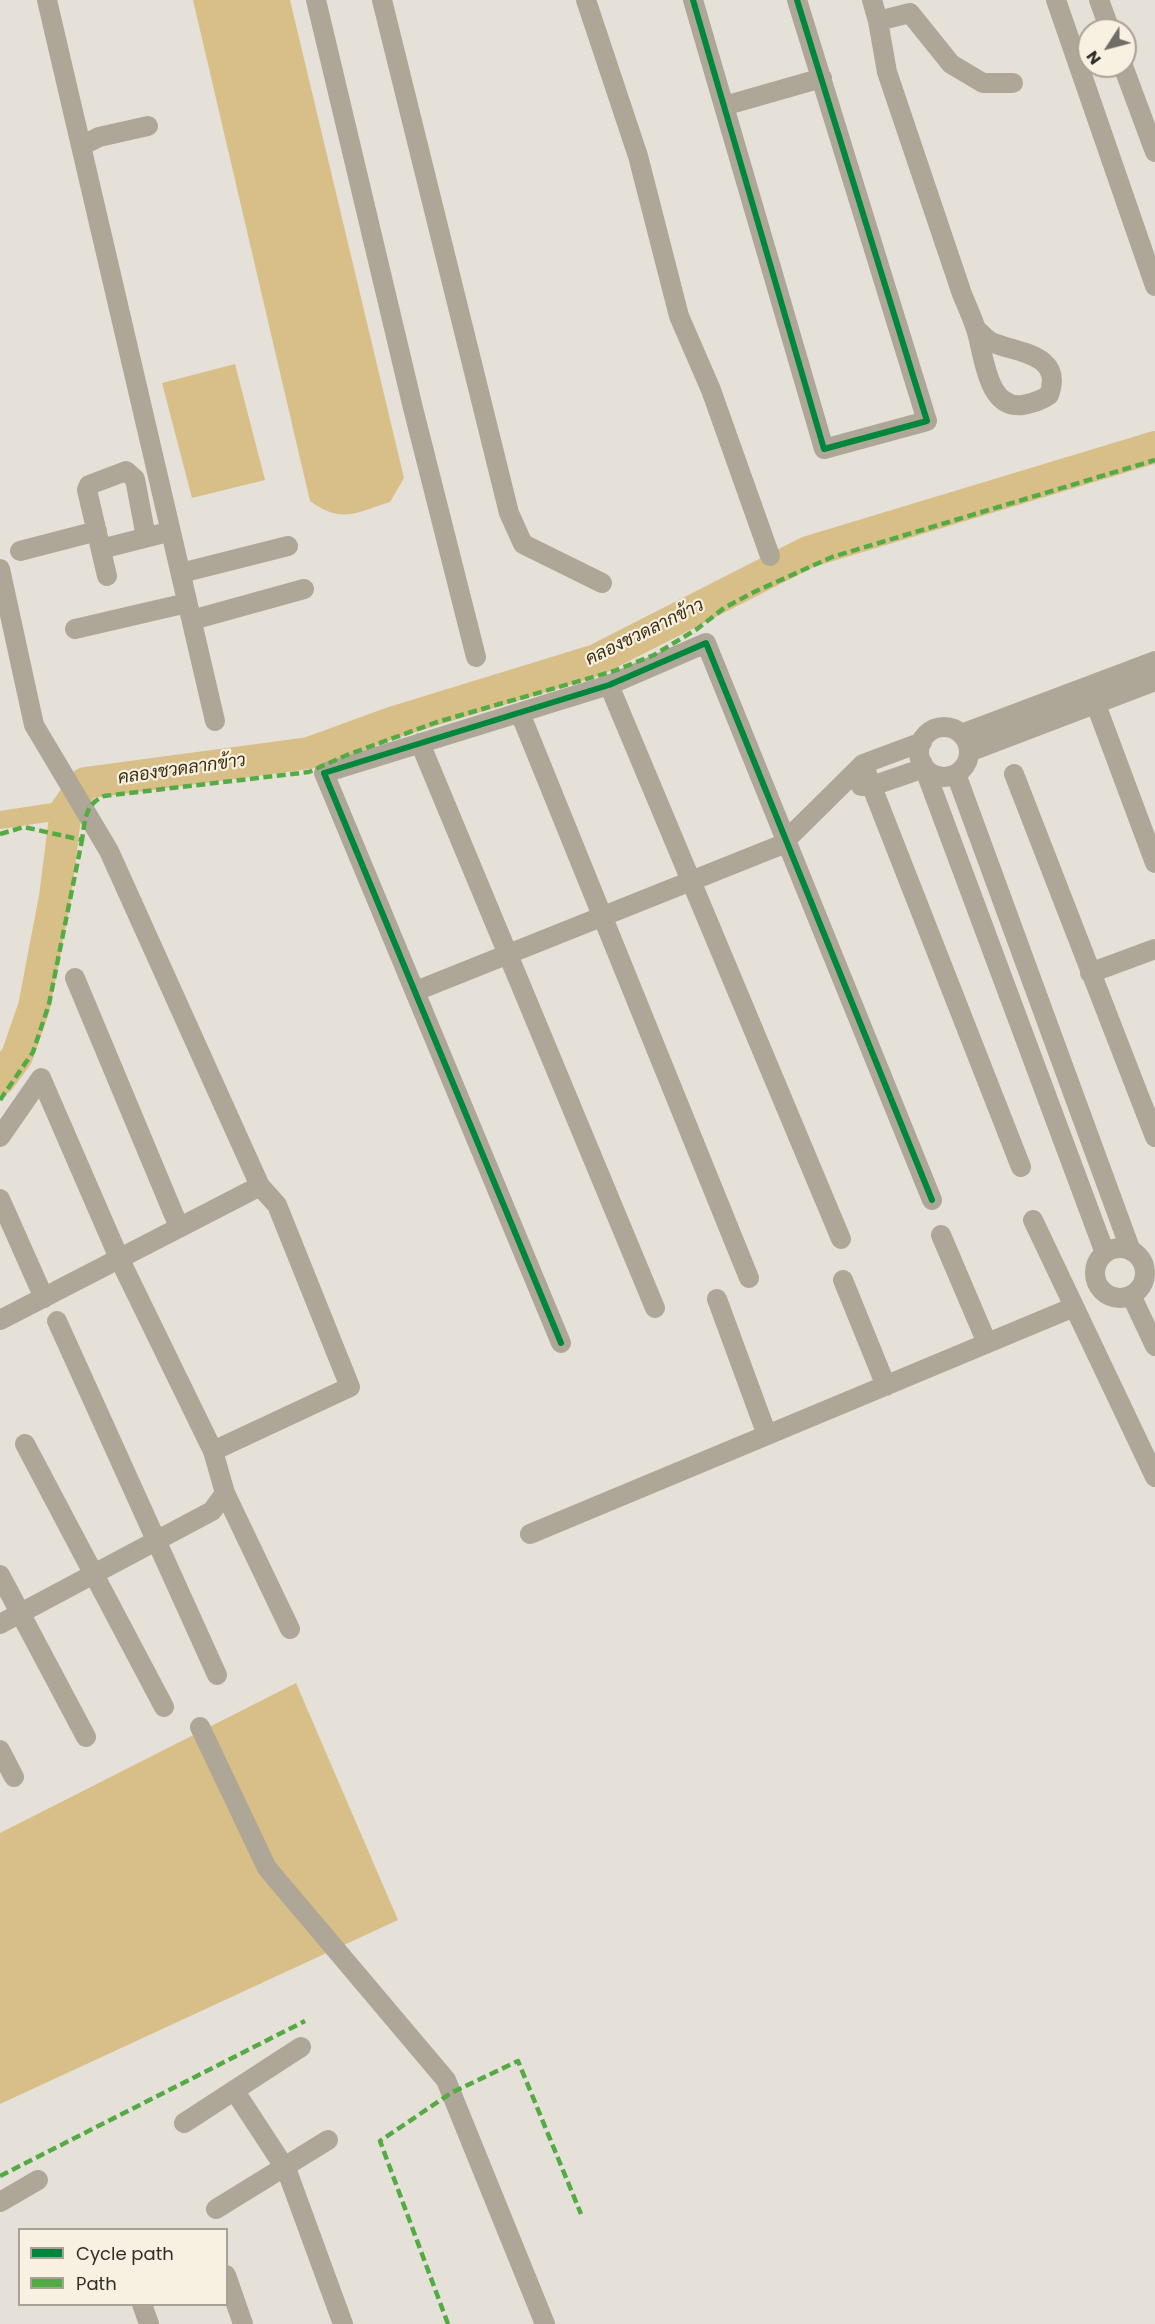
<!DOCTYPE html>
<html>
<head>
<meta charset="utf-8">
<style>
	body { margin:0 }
	#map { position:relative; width:1155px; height:2324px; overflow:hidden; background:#e5e1d8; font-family:Poppins,sans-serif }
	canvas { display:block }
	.legend { position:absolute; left:18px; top:2228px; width:210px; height:78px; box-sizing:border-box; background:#f8f0e0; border:2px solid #a8a296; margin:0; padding:8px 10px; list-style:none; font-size:18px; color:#312e28 }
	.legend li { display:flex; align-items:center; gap:12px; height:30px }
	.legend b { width:30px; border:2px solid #a8a296 }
	.north { position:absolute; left:1077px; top:18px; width:60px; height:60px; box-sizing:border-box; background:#f8f0e0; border:2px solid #a8a296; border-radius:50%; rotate:234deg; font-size:16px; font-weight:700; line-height:24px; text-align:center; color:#312e28 }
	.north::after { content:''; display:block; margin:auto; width:21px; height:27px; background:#706d66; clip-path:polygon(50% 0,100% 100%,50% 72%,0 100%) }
</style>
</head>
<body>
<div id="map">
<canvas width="1155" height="2324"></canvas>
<ul class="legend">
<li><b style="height:8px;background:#00873e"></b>Cycle path</li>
<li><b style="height:8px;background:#54ab44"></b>Path</li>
</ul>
<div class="north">N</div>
</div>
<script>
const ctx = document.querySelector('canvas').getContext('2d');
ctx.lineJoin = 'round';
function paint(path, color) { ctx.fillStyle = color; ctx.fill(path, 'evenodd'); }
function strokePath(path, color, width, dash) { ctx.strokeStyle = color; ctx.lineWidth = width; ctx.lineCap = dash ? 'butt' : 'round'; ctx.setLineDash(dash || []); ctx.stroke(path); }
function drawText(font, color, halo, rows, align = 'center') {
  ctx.font = font + ' Poppins,Sarabun,sans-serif'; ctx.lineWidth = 4.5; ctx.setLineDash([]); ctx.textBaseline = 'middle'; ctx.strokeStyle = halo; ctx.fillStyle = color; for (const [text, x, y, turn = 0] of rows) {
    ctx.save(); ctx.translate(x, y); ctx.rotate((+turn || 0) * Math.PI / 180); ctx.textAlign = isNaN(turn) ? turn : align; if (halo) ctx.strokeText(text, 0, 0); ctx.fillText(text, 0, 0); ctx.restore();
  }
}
paint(new Path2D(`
	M193,0h97l114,478 -14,24c-35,11 -48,22 -80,-1z
	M235,364l30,116 -73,18 -30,-115z
	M296,1683l102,237 -398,184v-271z`), '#d8bf88');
strokePath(new Path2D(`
	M0,820l66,-10`), '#d8bf88', 18);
strokePath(new Path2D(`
	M0,1079l17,-23 17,-49 21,-110 11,-87 19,-27 224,-30 82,-30 205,-63 212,-108 347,-105`), '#d8bf88', 32);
strokePath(new Path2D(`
	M47,0l168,721
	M316,0l97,408 63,249
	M382,0l127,513 14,31 79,39
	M586,0l52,156 41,160 32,74 59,166
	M693,0l131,449 103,-28 -130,-421
	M872,0l6,21 32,-8 41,51 32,19h30
	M1056,0l99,286
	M1099,0l11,30
	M878,21l9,51 75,222c5,12 10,23 14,35 8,24 10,81 47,76 9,-2 18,-4 26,-10 15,-42 -33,-42 -58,-53 -5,-3 -10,-9 -15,-13
	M1123,66l32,86
	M724,106l98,-28
	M81,146l18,-9 49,-11
	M101,549l59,-15
	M20,551l77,-20
	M0,569l34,156 75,126 151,335 -260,134
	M181,573l107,-27
	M107,576l-20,-86 2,-5 37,-14 9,8 11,58
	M192,620l112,-31
	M75,629l112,-26
	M609,685l232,554
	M1092,694l63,169
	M520,713l229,565
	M919 752a25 25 0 1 1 50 0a25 25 0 1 1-50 0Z
	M961,734l194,-73
	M420,743l235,565
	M969,752l186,-71
	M922,762l183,491
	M863,764l158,403
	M956,774l175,477
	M1014,774l141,363
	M861,786h11l52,-18
	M1090,973l65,-24
	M75,978l104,249
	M416,991l365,-146 82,-81 59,-22
	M0,1137l41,-59 78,180 94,193
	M0,1199l44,99
	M1033,1220l122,257
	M941,1235l46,108
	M1095 1273a25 25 0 1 1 50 0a25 25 0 1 1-50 0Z
	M843,1280l43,106
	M1131,1295l24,51
	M717,1299l50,136
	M57,1321l160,354
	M561,1343l-237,-570 285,-88 97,-42 226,557
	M25,1444l139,263
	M225,1493l65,136
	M530,1534l544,-227
	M0,1575l86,162
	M0,1624l212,-113 13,-18 -12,-42 137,-64 -73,-182 -17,-19
	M200,1727l67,141 179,212 99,244
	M0,1750l14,27
	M234,2090l53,81 56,153
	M184,2123l117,-76
	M0,2202l38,-22
	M216,2209l112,-69
	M226,2275l17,49
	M142,2304l7,20`), '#aea798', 20);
strokePath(new Path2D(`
	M0,834l24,-7 58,13c3,-20 3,-36 22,-44l205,-24 38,-17 90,-33 177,-51 40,-16 43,-26 27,-21 30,-16 78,-35 323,-97
	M0,1100l33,-48 16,-48 33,-164
	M0,2176l305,-155
	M448,2324l-68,-183 71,-48 67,-32 63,153`), '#54ab44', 4.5, [9, 4.5]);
strokePath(new Path2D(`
	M693,0l131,449 103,-28 -130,-421
	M561,1343l-237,-570 285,-88 97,-42 226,557`), '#00873e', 6);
drawText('italic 18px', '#3d2f0e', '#f8f0e0', [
	["คลองชวดลากข้าว",645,633,-26],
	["คลองชวดลากข้าว",182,770,-8]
]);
</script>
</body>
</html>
